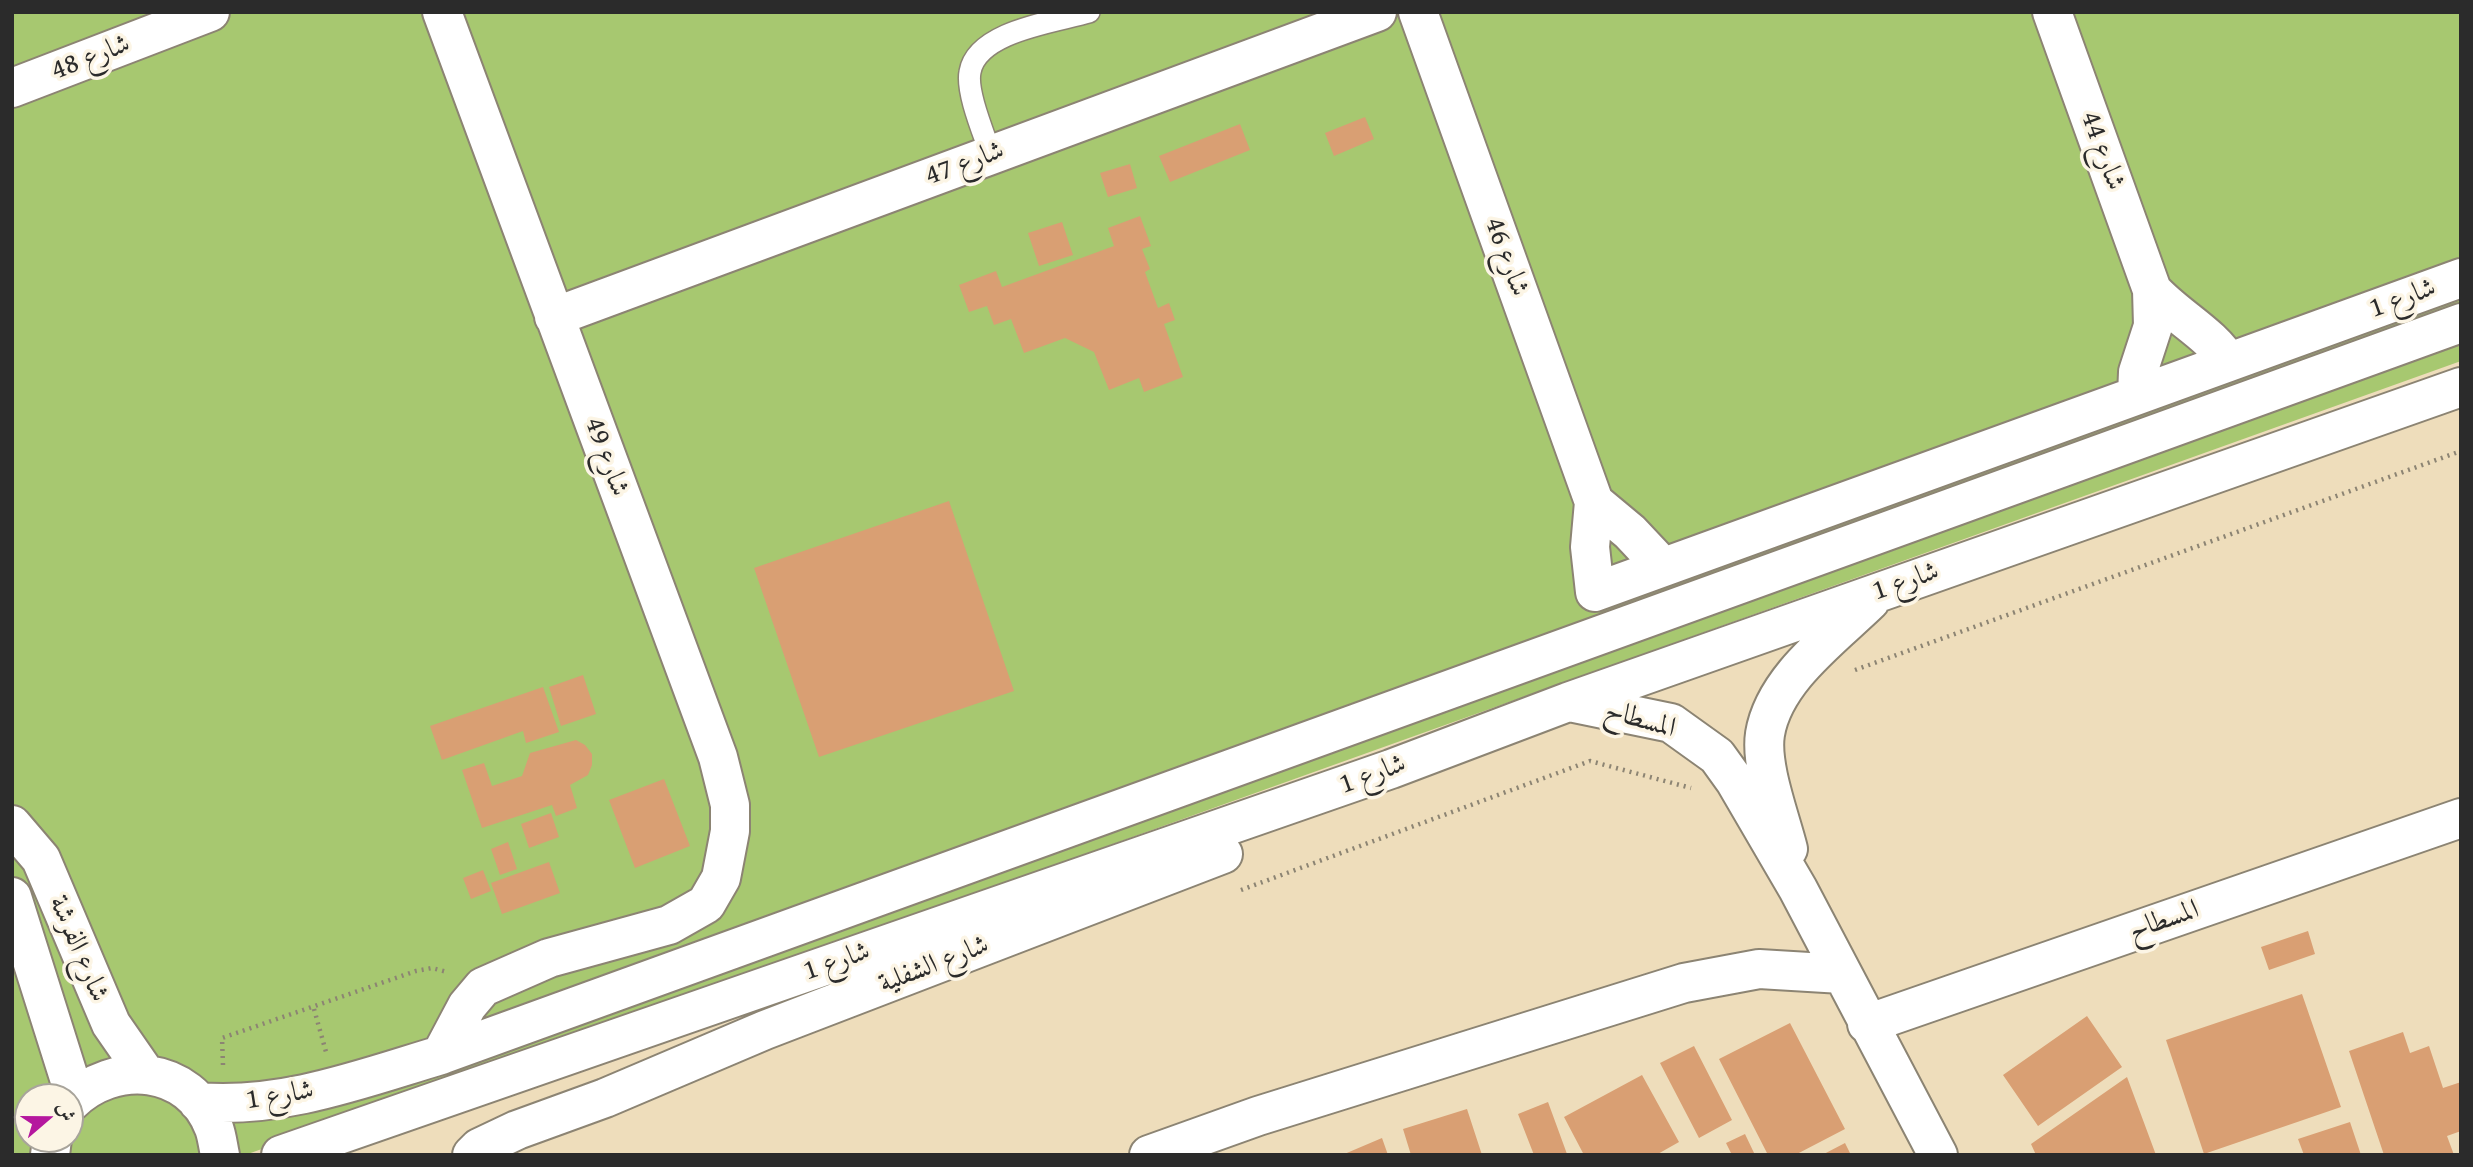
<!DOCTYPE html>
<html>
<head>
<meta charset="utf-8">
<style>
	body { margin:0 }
	#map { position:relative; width:2473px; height:1167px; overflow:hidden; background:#edb; font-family:"Gentium Book Plus",Amiri,serif }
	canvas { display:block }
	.frame { position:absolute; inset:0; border:14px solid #2b2b2b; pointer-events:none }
	.north { position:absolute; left:14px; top:1083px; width:70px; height:70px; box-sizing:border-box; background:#fcf5e5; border:2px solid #a8a49b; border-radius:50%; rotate:70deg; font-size:19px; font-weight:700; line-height:28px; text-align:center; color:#2b2b2b }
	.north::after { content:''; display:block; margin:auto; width:24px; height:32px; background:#b5179e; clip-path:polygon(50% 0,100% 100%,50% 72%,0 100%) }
</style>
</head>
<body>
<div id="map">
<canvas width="2473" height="1167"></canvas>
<div class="frame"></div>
<div class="north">ش</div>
</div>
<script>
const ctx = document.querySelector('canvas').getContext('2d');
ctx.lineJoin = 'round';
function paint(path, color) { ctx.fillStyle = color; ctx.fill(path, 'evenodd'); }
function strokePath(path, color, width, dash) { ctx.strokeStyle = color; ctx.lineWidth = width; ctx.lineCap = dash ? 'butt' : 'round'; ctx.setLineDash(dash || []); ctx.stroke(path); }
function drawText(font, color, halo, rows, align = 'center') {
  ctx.font = font + ' "Gentium Book Plus",Amiri,serif'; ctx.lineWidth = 7; ctx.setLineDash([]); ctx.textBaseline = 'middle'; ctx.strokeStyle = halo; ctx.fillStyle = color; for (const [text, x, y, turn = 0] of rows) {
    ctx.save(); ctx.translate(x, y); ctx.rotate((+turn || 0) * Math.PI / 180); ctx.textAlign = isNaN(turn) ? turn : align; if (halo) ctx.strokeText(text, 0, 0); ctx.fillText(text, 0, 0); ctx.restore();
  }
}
paint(new Path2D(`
	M12,12h2449v349l-2216,794h-233zM28,1097h42v42h-42z`), '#a7c870');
paint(new Path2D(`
	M1365,117l9,22 -40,17 -9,-23z
	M1240,124l10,26 -80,32 -11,-26z
	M1130,164l7,24 -29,9 -8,-24z
	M1140,216l11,30 -9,3 8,20 -5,3 13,36 11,-5 6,17 -11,4 19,53 -39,15 -5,-14 -30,12 -15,-38 -29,-14 -41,15 -13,-34 -17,6 -7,-19 -18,6 -10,-27 37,-14 6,16 112,-41 -6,-18z
	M1062,222l11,33 -34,11 -11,-33z
	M949,501l65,190 -195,66 -65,-189z
	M583,675l13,39 -35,12 -12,-39z
	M543,687l16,45 -33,11 -3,-12 -81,29 -12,-34z
	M576,740l9,5 7,9v11l-4,10 -18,10 7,23 -21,8 -4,-11 -70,23 -20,-58 22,-7 8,23 30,-10 8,-23z
	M664,779l26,67 -55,22 -26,-68z
	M551,813l8,24 -30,11 -8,-24z
	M508,842l9,27 -17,6 -9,-26z
	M549,862l11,31 -58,21 -11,-31z
	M483,870l8,21 -20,8 -8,-21z
	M2308,931l7,23 -46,16 -8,-23z
	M2302,994l39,113 -137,47 -38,-114z
	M2087,1016l35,51 -84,59 -35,-51z
	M1790,1023l55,106 -50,26h-27l-49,-96z
	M2403,1032l7,21 19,-7 14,42 18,-6v49l-14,5 7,19h-70l-35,-104z
	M1694,1046l38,74 -33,18 -39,-75z
	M1642,1075l37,67 -23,13h-72l-20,-38z
	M2127,1077l29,78h-120l-5,-11z
	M1548,1102l19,52 -2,1h-31l-16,-41z
	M1467,1109l15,46h-71l-8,-26z
	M2350,1122l11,33h-57l-6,-16z
	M1745,1134l10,21h-23l-6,-12z
	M1382,1138l6,17h-46z
	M1845,1143l6,12h-29z`), '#d99f73');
const service = new Path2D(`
	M991,155c-7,-21 -25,-63 -21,-83 7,-41 85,-50 119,-60`);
const minor = new Path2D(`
	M1418,12l176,490 -4,45 5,45 866,-314
	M2052,12l100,278 1,36 -15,46 -1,23
	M12,88l198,-76
	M2152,290c23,26 61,45 76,72
	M554,317l823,-305
	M1594,502l36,30 32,34
	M1569,702l102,21 46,33 18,25 63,108 140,266
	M12,825l29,34 70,165 34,49
	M1788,849c-8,-32 -28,-83 -23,-115 9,-55 67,-96 105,-133
	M12,897l58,184 1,21
	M1867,1024l594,-206
	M441,1055l26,-49 16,-19 66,-29 120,-33 37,-21 15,-26 9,-47v-26l-12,-48 -276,-745
	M198,1102c85,7 163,-23 243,-47l2020,-732
	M70,1103c44,-44 120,-38 144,25 3,8 4,18 6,27
	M50,1155l2,-16
	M281,1155l1110,-386 177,-67 893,-315
	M472,1155l7,-7 38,-18 88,-32 160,-68 458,-176
	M1149,1155l109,-39 426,-133 75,-14 83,5`);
strokePath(service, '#8c8473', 24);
strokePath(minor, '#8c8473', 42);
strokePath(new Path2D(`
	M1855,670l606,-219
	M1241,890l349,-129 101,27
	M314,1009l12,43
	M223,1065l-1,-27 194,-67 16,-3 15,4`), '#8c8473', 4.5, [2, 5]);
strokePath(service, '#fff', 21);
strokePath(minor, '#fff', 38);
drawText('28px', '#2b2b2b', '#fcf5e5', [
	["شارع 48",91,58,-21],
	["شارع 44",2102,151,70],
	["شارع 47",965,164,-20],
	["شارع 46",1506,257,70],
	["شارع 1",2403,299,-20],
	["شارع 49",606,457,70],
	["شارع 1",1906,582,-19],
	["المسطاح",1640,720,16],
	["شارع 1",1373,775,-20],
	["المسطاح",2164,921,-19],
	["شارع الفرشة",78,949,67],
	["شارع 1",837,962,-19],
	["شارع الشفلية",934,965,-21],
	["شارع 1",280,1096,-9]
]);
</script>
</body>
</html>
